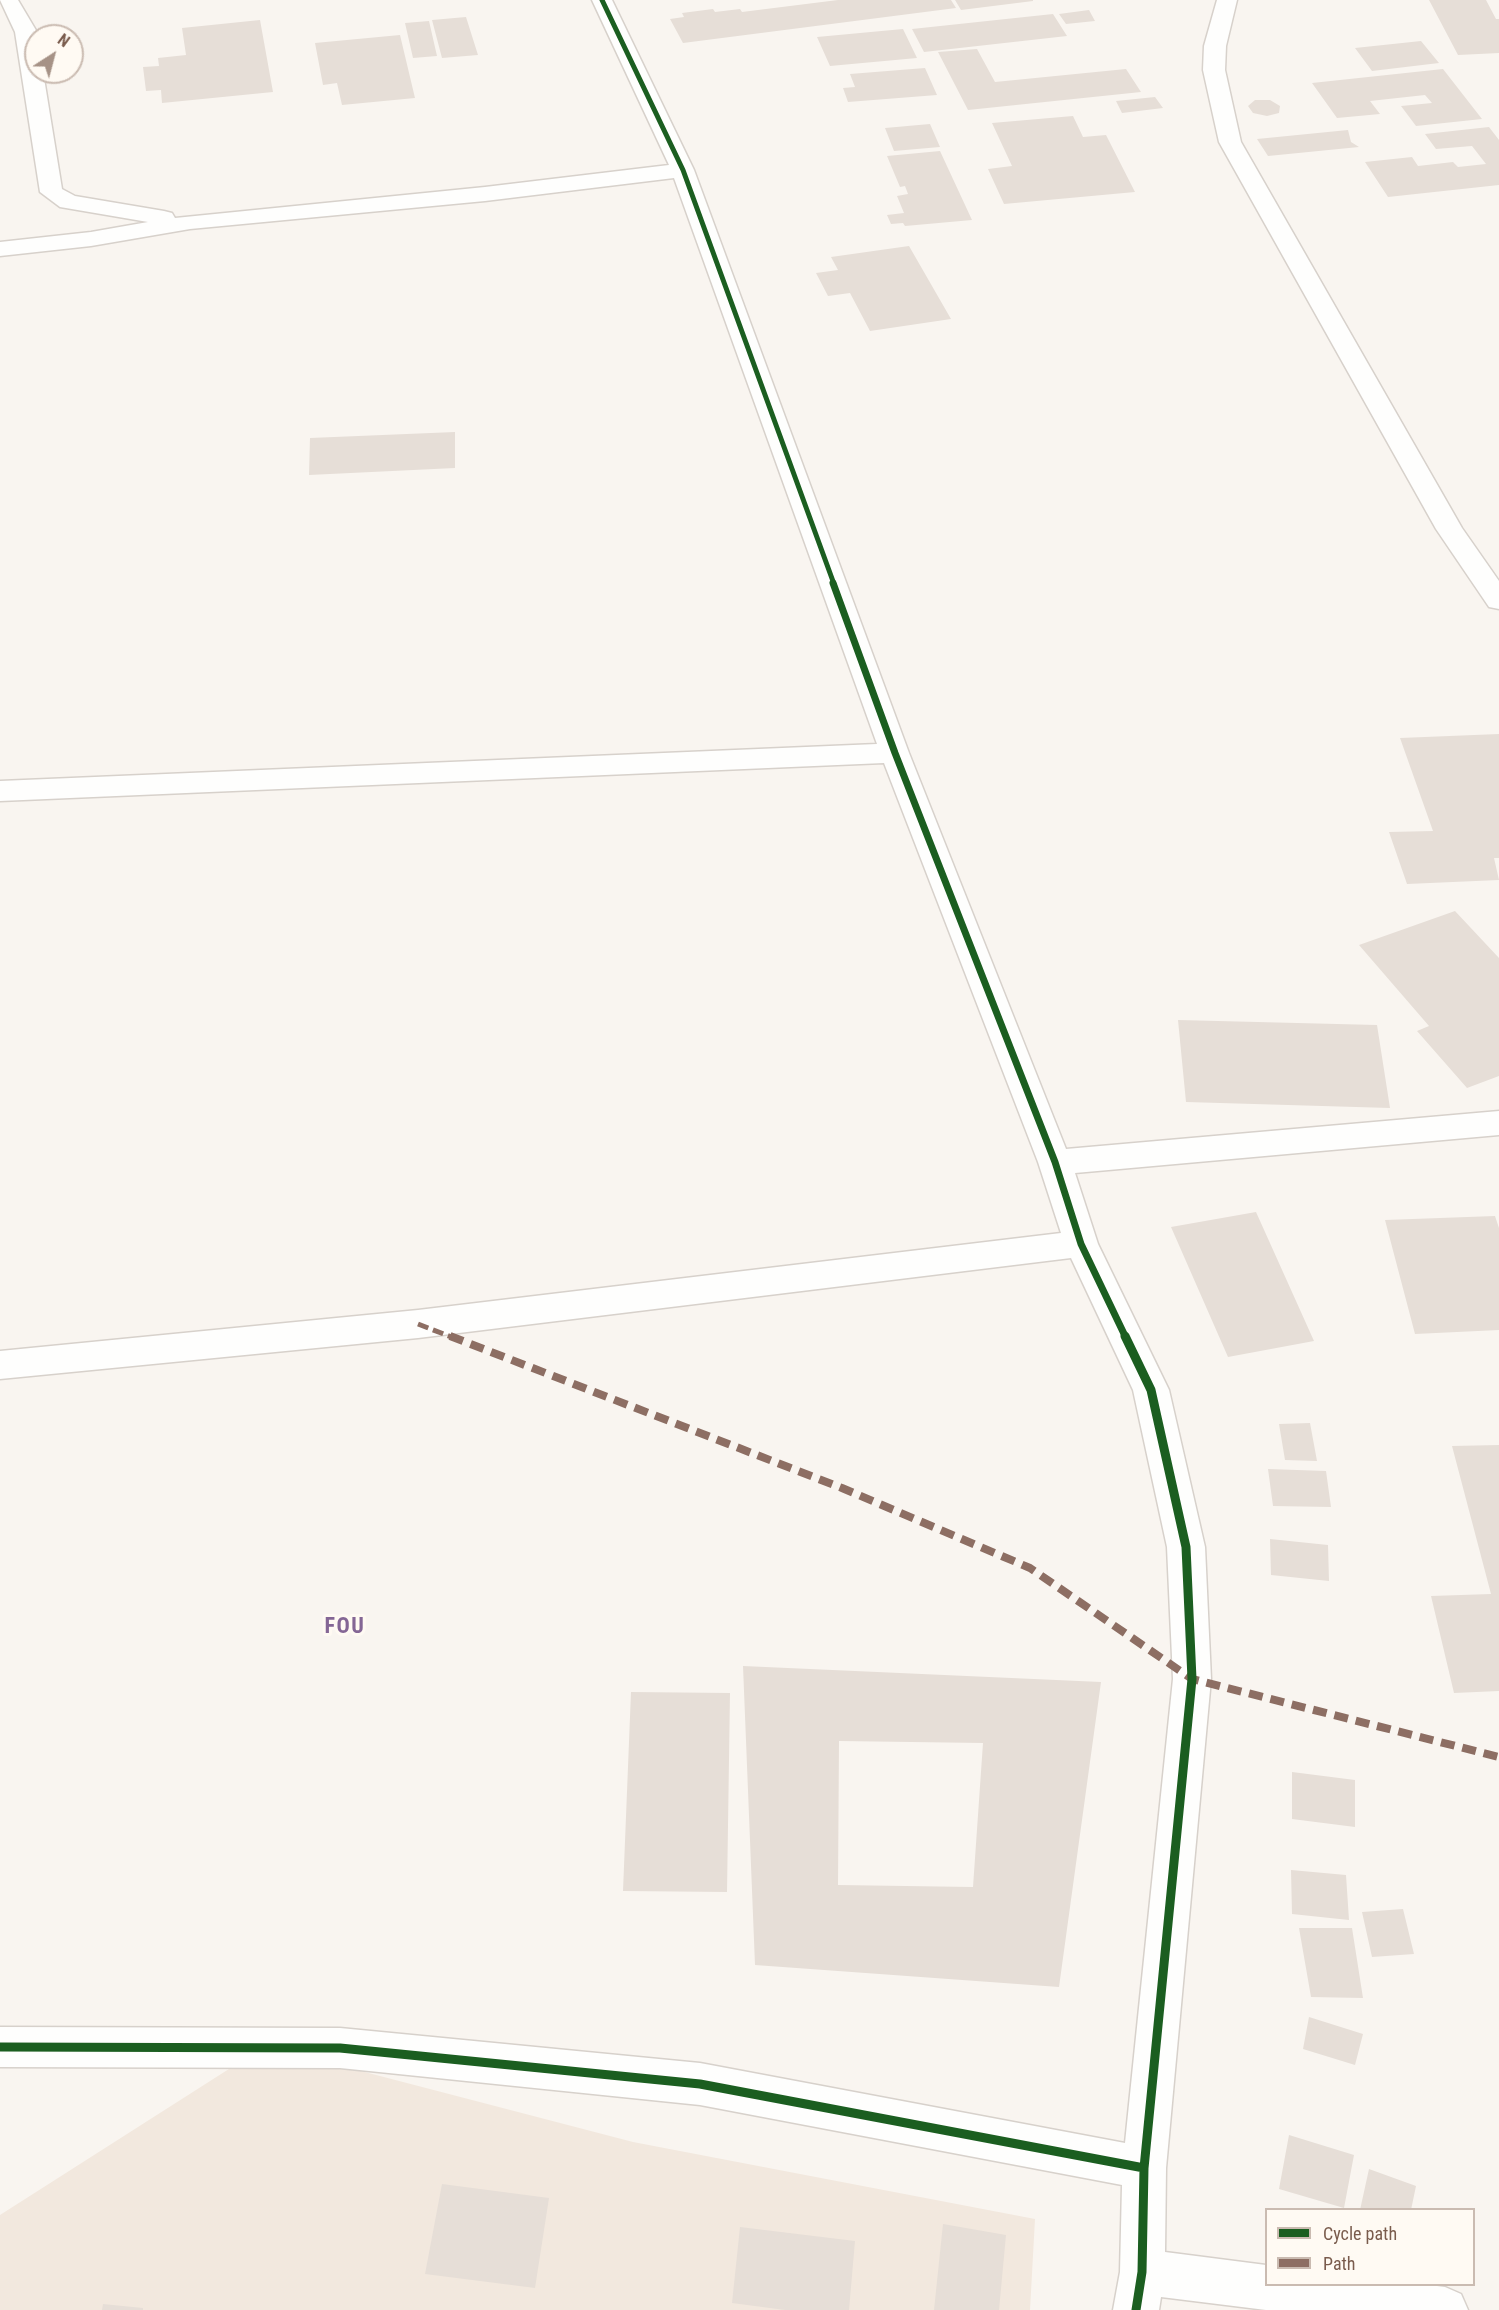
<!DOCTYPE html>
<html>
<head>
<meta charset="utf-8">
<style>
	body { margin:0 }
	#map { position:relative; width:1499px; height:2310px; overflow:hidden; background:#f9f5f0; font-family:"Roboto Condensed",sans-serif }
	canvas { display:block }
	.legend { position:absolute; left:1265px; top:2208px; width:210px; height:78px; box-sizing:border-box; background:#fffaf3; border:2px solid #cabbb1; margin:0; padding:8px 10px; list-style:none; font-size:18px; color:#7a5c4d }
	.legend li { display:flex; align-items:center; gap:12px; height:30px }
	.legend b { width:30px; border:2px solid #cabbb1 }
	.north { position:absolute; left:24px; top:24px; width:60px; height:60px; box-sizing:border-box; background:#fffaf3; border:2px solid #cabbb1; border-radius:50%; rotate:36deg; font-size:16px; font-weight:700; line-height:24px; text-align:center; color:#7a5c4d }
	.north::after { content:''; display:block; margin:auto; width:21px; height:27px; background:#a69286; clip-path:polygon(50% 0,100% 100%,50% 72%,0 100%) }
</style>
</head>
<body>
<div id="map">
<canvas width="1499" height="2310"></canvas>
<ul class="legend">
<li><b style="height:8px;background:#1b5e20"></b>Cycle path</li>
<li><b style="height:8px;background:#8d6e63"></b>Path</li>
</ul>
<div class="north">N</div>
</div>
<script>
const ctx = document.querySelector('canvas').getContext('2d');
ctx.lineJoin = 'round';
function paint(path, color) { ctx.fillStyle = color; ctx.fill(path, 'evenodd'); }
function strokePath(path, color, width, dash) { ctx.strokeStyle = color; ctx.lineWidth = width; ctx.lineCap = dash ? 'butt' : 'round'; ctx.setLineDash(dash || []); ctx.stroke(path); }
function drawText(font, color, halo, rows, align = 'center') {
  ctx.font = font + ' "Roboto Condensed",sans-serif'; ctx.lineWidth = 6; ctx.setLineDash([]); ctx.textBaseline = 'middle'; ctx.strokeStyle = halo; ctx.fillStyle = color; for (const [text, x, y, turn = 0] of rows) {
    ctx.save(); ctx.translate(x, y); ctx.rotate((+turn || 0) * Math.PI / 180); ctx.textAlign = isNaN(turn) ? turn : align; if (halo) ctx.strokeText(text, 0, 0); ctx.fillText(text, 0, 0); ctx.restore();
  }
}
paint(new Path2D(`
	M265,2046l368,96 402,77 -5,91h-1030v-95z`), '#f2e8de');
paint(new Path2D(`
	M838,0h113l5,8 -273,35 -13,-24 14,-2 -2,-4 31,-4 2,3 25,-3 2,3z
	M955,0h78v1l-72,9z
	M1429,0h57l10,19h3v34l-41,2z
	M1089,10l6,11 -29,3 -7,-10z
	M1053,14l14,22 -143,16 -12,-23z
	M466,17l12,38 -36,3 -10,-38z
	M260,20l13,72 -111,11 -1,-13 -15,1 -3,-24 16,-1 -1,-8 28,-3 -4,-27z
	M429,21l8,35 -24,2 -8,-35z
	M903,29l14,29 -87,8 -13,-29z
	M400,35l15,63 -73,7 -5,-22 -14,2 -8,-42z
	M1421,41l18,22 -67,8 -17,-23z
	M977,49l18,33 131,-13 15,23 -173,18 -30,-58z
	M925,68l12,27 -89,7 -5,-14 12,-1 -5,-13z
	M1443,69l39,50 -66,7 -15,-20 31,-3 -7,-8 -55,6 10,13 -43,4 -25,-35z
	M1155,97l8,11 -41,5 -6,-12z
	M1255,100h15l10,6 -1,7 -12,3 -14,-3 -5,-7z
	M1073,116l10,21 23,-2 29,57 -131,12 -16,-35 24,-3 -20,-43z
	M930,124l10,23 -46,4 -9,-23z
	M1489,127l10,13v45l-111,12 -23,-35 47,-5 6,9 35,-4 5,5 28,-3 -14,-18 -36,3 -11,-15z
	M1348,130l3,12 8,5 -91,9 -11,-17z
	M940,151l32,69 -67,6 -2,-3 -12,1 -4,-9 17,-2 -7,-17 11,-2 -3,-8 -5,1 -13,-31z
	M909,246l42,73 -81,12 -20,-38 -22,3 -12,-23 22,-3 -7,-13z
	M455,432v36l-146,7 1,-37z
	M1499,734v124h-5l5,22 -92,4 -18,-52 44,-1 -33,-93z
	M1455,911l44,47v118l-32,12 -50,-57 12,-5 -70,-81z
	M1178,1020l199,5 13,83 -204,-6z
	M1256,1212l58,129 -86,16 -57,-130z
	M1495,1216l4,12v102l-84,4 -30,-114z
	M1310,1423l7,38 -32,-1 -6,-36z
	M1499,1445v246l-45,2 -23,-97 60,-2 -39,-148z
	M1268,1469l58,2 5,36 -58,-1z
	M1270,1539l58,6 1,36 -58,-6z
	M743,1666l358,16 -42,305 -304,-22zM839,1741l144,2 -10,144 -135,-2z
	M631,1692l99,1 -3,199 -104,-1z
	M1292,1772l63,8v47l-63,-8z
	M1291,1870l55,5 3,45 -57,-6z
	M1403,1909l11,45 -42,3 -10,-45z
	M1299,1928h53l11,70 -52,-1z
	M1309,2017l54,17 -8,31 -52,-16z
	M1289,2135l65,20 -10,53 -65,-19z
	M1369,2169l47,17 -5,24h-51z
	M442,2184l107,14 -14,90 -110,-14z
	M943,2224l63,11 -7,75h-65z
	M740,2227l115,14 -6,69h-64l-53,-7z
	M103,2304l40,4v2h-41z`), '#e6ded7');
const street = new Path2D(`
	M0,0h18l19,32 -1,40h7l19,117 13,7 89,15 8,2 3,5 310,-31 184,-22 -77,-165h20l82,170 215,583 157,396 433,-38v24l-424,38 23,71 71,146 36,157 6,132 -45,489 -1,84 101,13v19h155l24,3 16,7 7,16h-202l-105,-13 -2,13h-46l7,-38 2,-87 -422,-80 -360,-37 -340,-1v-40l340,1 360,35 425,80 48,-464 -6,-132 -34,-157 -62,-132 -653,80 -418,41v-28l418,-41 643,-77 -23,-71 -154,-399 -884,38v-20l877,-37 -203,-566 -189,23 -295,28 -99,17 -91,10v-14l91,-10 57,-10 -88,-15 -20,-15 -25,-160z
	M1217,0h20l-11,46 -1,24 16,72 221,386 37,53v28l-10,-2 -53,-78 -217,-387 -16,-72 1,-24z`);
strokePath(street, '#d7d1cb', 3);
paint(street, '#fefefd');
strokePath(new Path2D(`
	M418,1324l36,14`), '#8d6e63', 5, [11, 5]);
strokePath(new Path2D(`
	M450,1336l392,152 188,80 162,111 307,78`), '#8d6e63', 8, [14, 8]);
strokePath(new Path2D(`
	M602,0l81,170 151,414`), '#1b5e20', 5);
strokePath(new Path2D(`
	M833,583l62,170 160,409 26,82 45,94`), '#1b5e20', 7);
strokePath(new Path2D(`
	M1125,1336l26,54 35,157 6,132 -48,489 -2,104 -6,38
	M0,2047l340,1 360,36 444,84`), '#1b5e20', 9);
ctx.letterSpacing = '1.5px';
drawText('bold 22px', '#846695', '#fffaf3', [
	["FOU",345,1627]
]);
ctx.letterSpacing = '0px';
</script>
</body>
</html>
